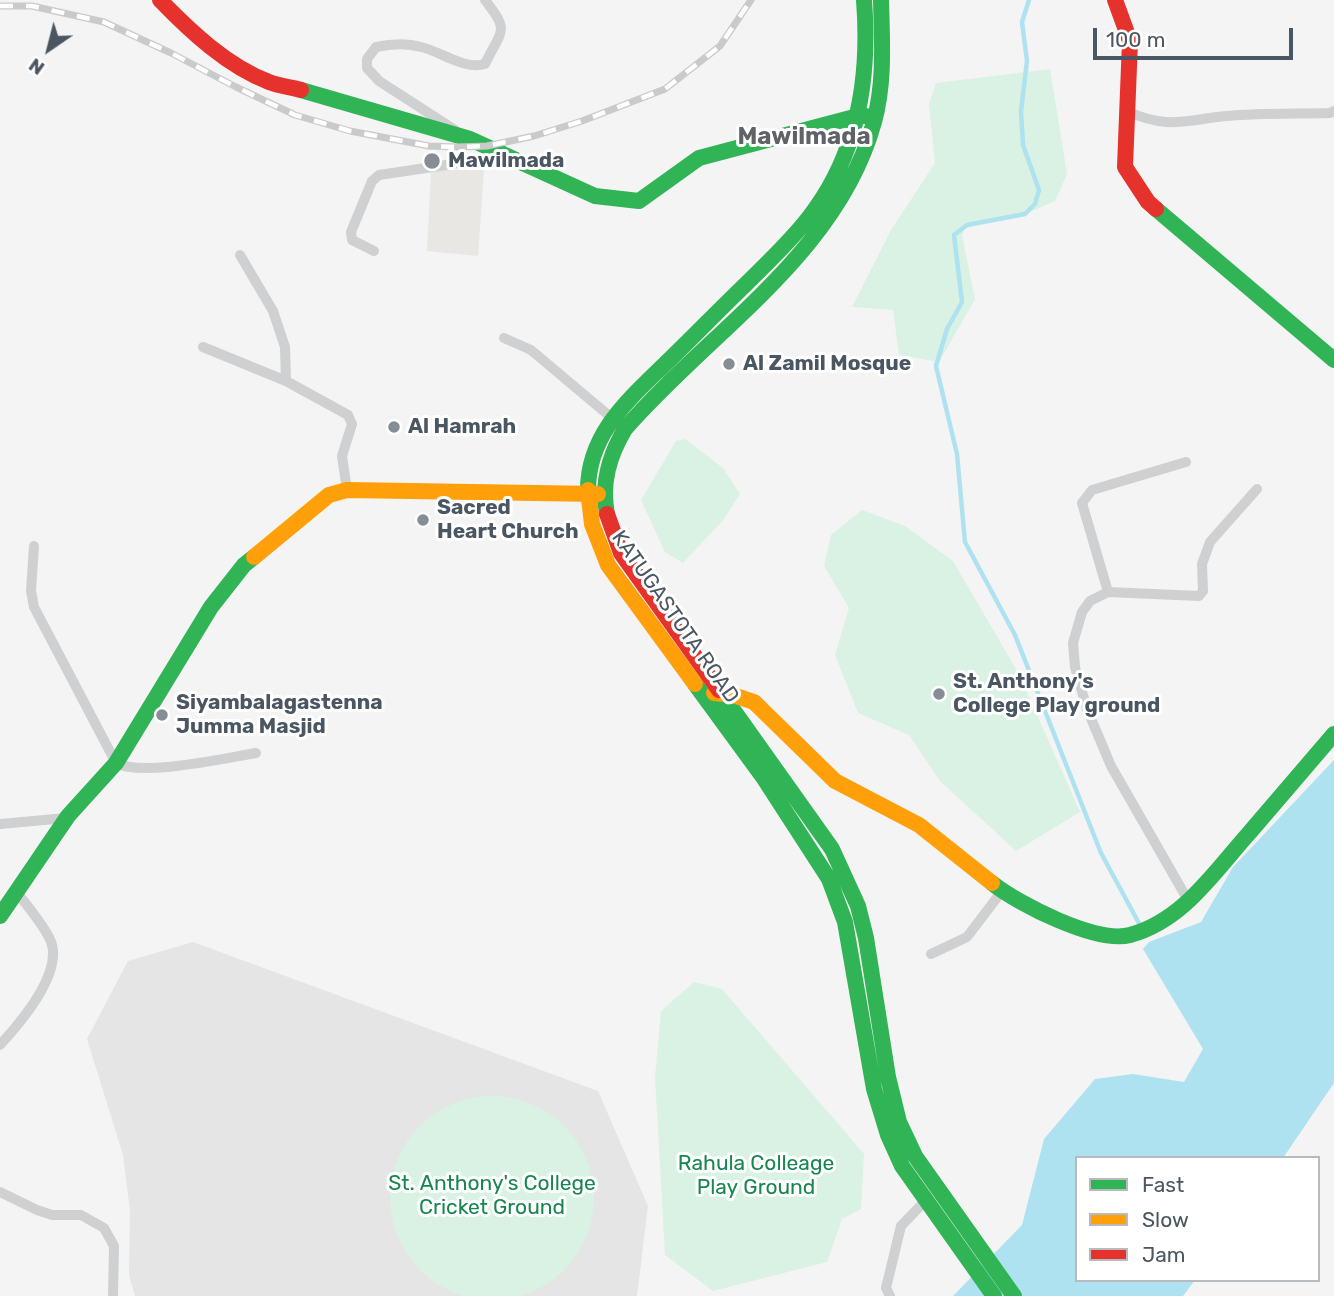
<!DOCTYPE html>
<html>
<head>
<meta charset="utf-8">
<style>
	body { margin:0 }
	#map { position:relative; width:1334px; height:1296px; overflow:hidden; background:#f4f4f4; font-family:Rubik,sans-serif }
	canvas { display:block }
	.legend { position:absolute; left:1075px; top:1156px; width:245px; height:126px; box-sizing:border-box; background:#fff; border:2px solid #b7bbc0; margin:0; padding:9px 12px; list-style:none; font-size:21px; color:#4a5661 }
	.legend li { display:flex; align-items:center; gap:14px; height:35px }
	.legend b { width:35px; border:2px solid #b7bbc0 }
	.north { position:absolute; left:14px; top:14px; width:70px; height:70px; -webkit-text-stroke:5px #fff; paint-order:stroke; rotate:215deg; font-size:19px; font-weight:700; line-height:28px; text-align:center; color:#4a5661 }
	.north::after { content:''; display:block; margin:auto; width:24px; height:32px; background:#4a5661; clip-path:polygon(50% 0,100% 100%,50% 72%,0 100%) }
	.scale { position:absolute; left:1093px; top:28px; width:200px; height:32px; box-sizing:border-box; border:4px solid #4a5661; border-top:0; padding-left:9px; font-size:21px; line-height:24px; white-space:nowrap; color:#4a5661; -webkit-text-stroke:5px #fff; paint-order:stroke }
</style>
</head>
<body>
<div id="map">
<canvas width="1334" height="1296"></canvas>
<ul class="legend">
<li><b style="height:9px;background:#30b455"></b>Fast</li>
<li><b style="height:9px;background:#ff9f0a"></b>Slow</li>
<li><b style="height:9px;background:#e5322d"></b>Jam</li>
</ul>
<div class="north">N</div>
<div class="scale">100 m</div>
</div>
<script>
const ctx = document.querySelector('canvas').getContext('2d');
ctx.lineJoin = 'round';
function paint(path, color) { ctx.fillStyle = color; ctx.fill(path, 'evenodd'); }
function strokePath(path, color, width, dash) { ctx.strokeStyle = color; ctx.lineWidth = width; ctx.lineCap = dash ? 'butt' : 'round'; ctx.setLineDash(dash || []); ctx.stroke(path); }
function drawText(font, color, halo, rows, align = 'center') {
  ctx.font = font + ' Rubik,sans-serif'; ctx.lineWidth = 6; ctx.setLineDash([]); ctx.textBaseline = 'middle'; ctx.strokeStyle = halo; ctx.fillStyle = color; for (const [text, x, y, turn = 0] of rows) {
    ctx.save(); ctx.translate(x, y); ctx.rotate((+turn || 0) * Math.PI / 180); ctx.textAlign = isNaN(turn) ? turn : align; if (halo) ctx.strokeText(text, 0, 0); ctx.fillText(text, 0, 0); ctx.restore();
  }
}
paint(new Path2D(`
	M431,170h53l-6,86 -51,-5z`), '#e8e7e3');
paint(new Path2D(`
	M193,942l405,149 50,115 -11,90h-502l-6,-21 1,-64 -7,-56 -36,-116 41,-78z`), '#e6e5e6');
paint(new Path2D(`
	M1050,69l17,105 -12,27 -30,13 -58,11 -5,10 13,64 -36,63 -40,-7 -6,-45 -41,-3 39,-77 44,-67 -6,-59 7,-21z
	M685,439l38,29 17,26 -16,25 -41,44 -18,-11 -24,-52 35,-59z
	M862,510l43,16 48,35 66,113 61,138 -64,39 -76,-70 -31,-46 -51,-22 -23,-58 14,-47 -25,-42 7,-31z
	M694,982l28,7 142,165 -3,55 -19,10 -15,43 -114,29 -48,-36 -10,-178 6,-66z
	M390 1198a102 102 0 1 1 204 0a102 102 0 1 1-204 0Z`), '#d9f2e3');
paint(new Path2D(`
	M1334,760v323l-51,75h-206v122h118l-12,16h-230l69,-71 22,-86 51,-60 38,-5 51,8 19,-33 -60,-100 6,-7 52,-20 32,-55z`), '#aee2f0');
strokePath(new Path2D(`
	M1029,0l-7,22 5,39 -6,50 2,34 16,45 -4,14 -10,10 -58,11 -13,10 8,67 -15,27 -11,37 21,88 8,88 50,93 86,218 40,74`), '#aee2f0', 4.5);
strokePath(new Path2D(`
	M1126,111c44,19 57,9 101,5 34,-3 69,-2 103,-3l4,-2
	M455,130l-76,-49 -12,-13v-9l9,-12c14,-3 31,-4 45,0 21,5 43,23 64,17 17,-35 25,-32 0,-64
	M374,251l-22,-11 -1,-8 21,-51 7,-6 127,-19
	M240,255l33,56 12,36 1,34
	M504,338l27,12 82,69
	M203,347l83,34 62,34 4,9 -10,32 5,34
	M34,546l-3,45 3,16 82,156c26,14 109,-5 140,-10
	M1108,592l-26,-89 10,-13 94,-28
	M0,824l66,-6
	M1189,902l-78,-136 -24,-57 -12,-42 -2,-24 9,-31 8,-11 18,-9 91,4 4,-5 -1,-27 8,-22 47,-53
	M931,954l36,-17 35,-46
	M0,1045c20,-22 60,-68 52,-100 -3,-13 -25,-40 -34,-51
	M0,1192l37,18 15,5h29l23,13 10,18 -1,50
	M890,1296l-4,-8 15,-62 25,-26`), '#ced0d2', 10);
strokePath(new Path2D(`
	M301,90l169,49 125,57 44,5 60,-43 159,-42h8
	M1156,209l178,151
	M588,490c0,-56 40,-90 77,-126 27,-26 53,-53 80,-79 22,-22 46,-44 65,-69 48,-62 60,-140 54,-216
	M607,514c-6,-31 2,-58 18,-85 85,-98 213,-175 249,-307 11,-40 8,-81 7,-122
	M695,684l68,93 66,102 16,43 29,167 14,46 14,31 92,130
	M719,690l113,159 26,57 8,32 22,139 11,45 16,34 99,140
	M992,883c26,21 105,61 138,52 53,-14 85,-64 120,-103 28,-33 56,-65 84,-98
	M0,916l68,-100 48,-53 95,-156 33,-42 10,-8`), '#30b455', 16);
strokePath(new Path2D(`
	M588,490l4,34 16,41 87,119
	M254,557l75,-62 18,-5 251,4
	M714,693l19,2 21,7 81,79 84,44 73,58`), '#ff9f0a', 16);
strokePath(new Path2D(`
	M160,0c30,31 67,66 109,82 10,4 21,5 32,8
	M1115,0l15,41 -5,126 23,35 8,7
	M607,514l14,39 98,137`), '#e5322d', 16);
const rail = new Path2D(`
	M0,6h32l72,16 67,31 65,34 59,28 55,16 79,15 29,1 29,-1 47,-10 48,-15 83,-32 55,-43 31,-46`);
strokePath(rail, '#c9cacc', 7);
strokePath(rail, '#fff', 4.5, [13]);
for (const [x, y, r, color] of [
	[432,161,9,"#868d94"],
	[729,364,7,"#868d94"],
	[394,427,7,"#868d94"],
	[423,520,7,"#868d94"],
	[939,694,7,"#868d94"],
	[162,715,7,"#868d94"]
]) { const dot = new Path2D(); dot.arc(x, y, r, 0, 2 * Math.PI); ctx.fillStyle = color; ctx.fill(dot); strokePath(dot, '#fff', 2.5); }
drawText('bold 21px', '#4a5661', '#fff', [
	["Mawilmada",448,161],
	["Al Zamil Mosque",743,364],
	["Al Hamrah",408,427],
	["Sacred",437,508],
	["Heart Church",437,532],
	["St. Anthony's",953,682],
	["College Play ground",953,706],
	["Siyambalagastenna",176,703],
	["Jumma Masjid",176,727]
], 'left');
drawText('21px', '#4a5661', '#fff', [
	["KATUGASTOTA ROAD",675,617,55]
]);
drawText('21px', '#17864f', '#fff', [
	["Rahula Colleage",756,1164],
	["Play Ground",756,1188],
	["St. Anthony's College",492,1184],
	["Cricket Ground",492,1208]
]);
drawText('bold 24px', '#5f6368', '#fff', [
	["Mawilmada",804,137]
]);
</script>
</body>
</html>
